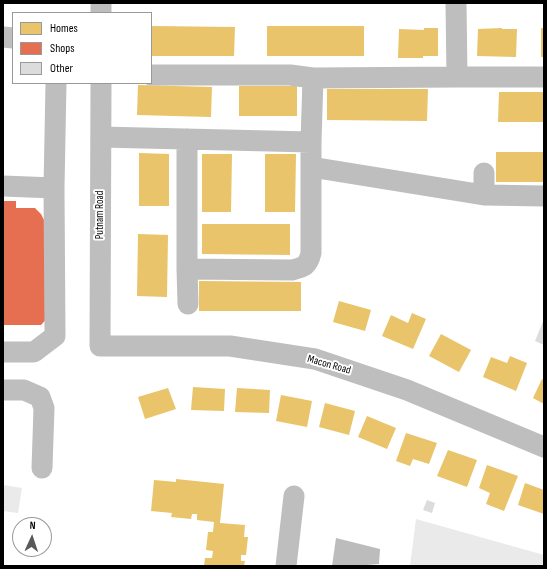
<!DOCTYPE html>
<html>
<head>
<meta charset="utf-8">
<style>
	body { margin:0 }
	#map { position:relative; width:547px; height:569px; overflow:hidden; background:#fff; font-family:"Sofia Sans Condensed",sans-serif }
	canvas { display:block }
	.frame { position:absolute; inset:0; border:4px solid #000; pointer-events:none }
	.legend { position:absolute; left:12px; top:12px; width:140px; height:72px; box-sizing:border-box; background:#fff; border:1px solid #999; margin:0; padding:5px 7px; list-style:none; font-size:12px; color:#000 }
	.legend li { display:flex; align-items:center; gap:8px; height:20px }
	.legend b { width:20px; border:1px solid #999 }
	.north { position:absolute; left:12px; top:517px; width:40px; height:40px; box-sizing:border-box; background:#fff; border:1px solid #999; border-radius:50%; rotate:3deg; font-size:11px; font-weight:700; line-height:16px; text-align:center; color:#000 }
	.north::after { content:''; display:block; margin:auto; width:14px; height:18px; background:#595959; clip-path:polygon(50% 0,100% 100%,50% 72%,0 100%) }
</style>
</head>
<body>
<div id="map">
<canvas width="547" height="569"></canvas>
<div class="frame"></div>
<ul class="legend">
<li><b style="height:11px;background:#e9c46a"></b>Homes</li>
<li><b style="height:11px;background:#e76f51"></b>Shops</li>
<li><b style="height:11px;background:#dcdcdc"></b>Other</li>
</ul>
<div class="north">N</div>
</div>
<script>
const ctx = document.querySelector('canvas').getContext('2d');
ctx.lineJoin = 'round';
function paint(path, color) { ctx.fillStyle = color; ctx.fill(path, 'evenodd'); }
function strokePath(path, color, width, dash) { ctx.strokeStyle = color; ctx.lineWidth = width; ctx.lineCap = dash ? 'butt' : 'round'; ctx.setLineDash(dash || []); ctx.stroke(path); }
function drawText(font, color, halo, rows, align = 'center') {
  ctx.font = font + ' "Sofia Sans Condensed",sans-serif'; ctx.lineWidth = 4; ctx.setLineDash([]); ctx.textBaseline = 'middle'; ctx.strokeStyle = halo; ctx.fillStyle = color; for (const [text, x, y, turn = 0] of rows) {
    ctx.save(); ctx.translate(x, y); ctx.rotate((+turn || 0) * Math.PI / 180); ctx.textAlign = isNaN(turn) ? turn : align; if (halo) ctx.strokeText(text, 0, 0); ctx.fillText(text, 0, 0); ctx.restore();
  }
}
paint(new Path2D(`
	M3,485l19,3 -4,25 -15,-2z
	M416,519l128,36v11h-134z`), '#eaeaea');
paint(new Path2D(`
	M336,538l44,11 -1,15 -24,2h-23z`), '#bcbcbc');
paint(new Path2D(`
	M151,26l84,1 -1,29h-83z
	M267,26h97v30h-97z
	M424,28h14v28h-15v2h-25l1,-29 25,1z
	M502,28v1h15l-1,28 -39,-1 1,-27z
	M541,28h3v29h-3z
	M138,85l74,2 -1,30 -74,-2z
	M239,86h58v30h-58z
	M327,89h101l-1,32 -100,-1z
	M499,92h45v30h-46z
	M496,152h48v30h-48z
	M139,153l30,1v52h-30z
	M202,154h30l-1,58h-29z
	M265,154h31l-1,58h-30z
	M202,224h88v31l-88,-1z
	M138,234l30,1 -1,62 -30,-1z
	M199,281l102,1v29h-102z
	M339,301l32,9 -6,21 -32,-9z
	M412,313l14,6 -13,30 -31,-13 9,-21 17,8z
	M441,334l30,16 -12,22 -30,-16z
	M510,356l17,7 -11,28 -33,-14 8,-20 16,6z
	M542,379l2,1v24l-11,-6z
	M193,387l32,2 -1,22 -33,-1z
	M168,388l8,21 -31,10 -7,-22z
	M237,388l33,2 -1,23 -34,-1z
	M281,395l31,6 -5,26 -31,-6z
	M325,403l30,8 -6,24 -30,-8z
	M367,416l29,12 -9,21 -29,-12z
	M406,433l31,10 -8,21 -16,-5 -3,7 -14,-5z
	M448,450l29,10 -10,27 -30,-11z
	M487,465l31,11 -14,35 -18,-7 4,-11 -11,-5z
	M176,479l48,5 -4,39 25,2 -1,12h4l-2,18h-5v6h4l-1,5h-40l1,-8h7l1,-7 -7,-1 2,-18h5l1,-10 -17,-2v-6h-5l-1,5 -20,-2 1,-4 -21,-2 3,-31 22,2z
	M525,483l19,7v24l-26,-9z`), '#e9c46a');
paint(new Path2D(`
	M3,201h13v7h19l6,6 10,20v80l-10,11h-38z`), '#e76f51');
paint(new Path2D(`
	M544,319v26l-9,-4z
	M427,500l8,3 -3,10 -9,-3z`), '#dcdcdc');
strokePath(new Path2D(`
	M101,3v10
	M456,3l1,74
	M3,37l10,1
	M151,75h139l23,3 144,-1h87
	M101,83l-1,263h130l85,13 92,31 137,57
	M101,137l210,5
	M187,139v130l105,1c12,-3 16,-4 19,-17v-111l2,-64
	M311,167l173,28 60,1
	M3,186l51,2
	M484,195v-22
	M187,269l1,35
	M3,352h31l21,-16 -1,-148 2,-105
	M3,390h21l16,7 4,11 -2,60
	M286,566l8,-70`), '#bebebe', 21);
drawText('11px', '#000', '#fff', [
	["Putnam Road",100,215,-90],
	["Macon Road",329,365,16]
]);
</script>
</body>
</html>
